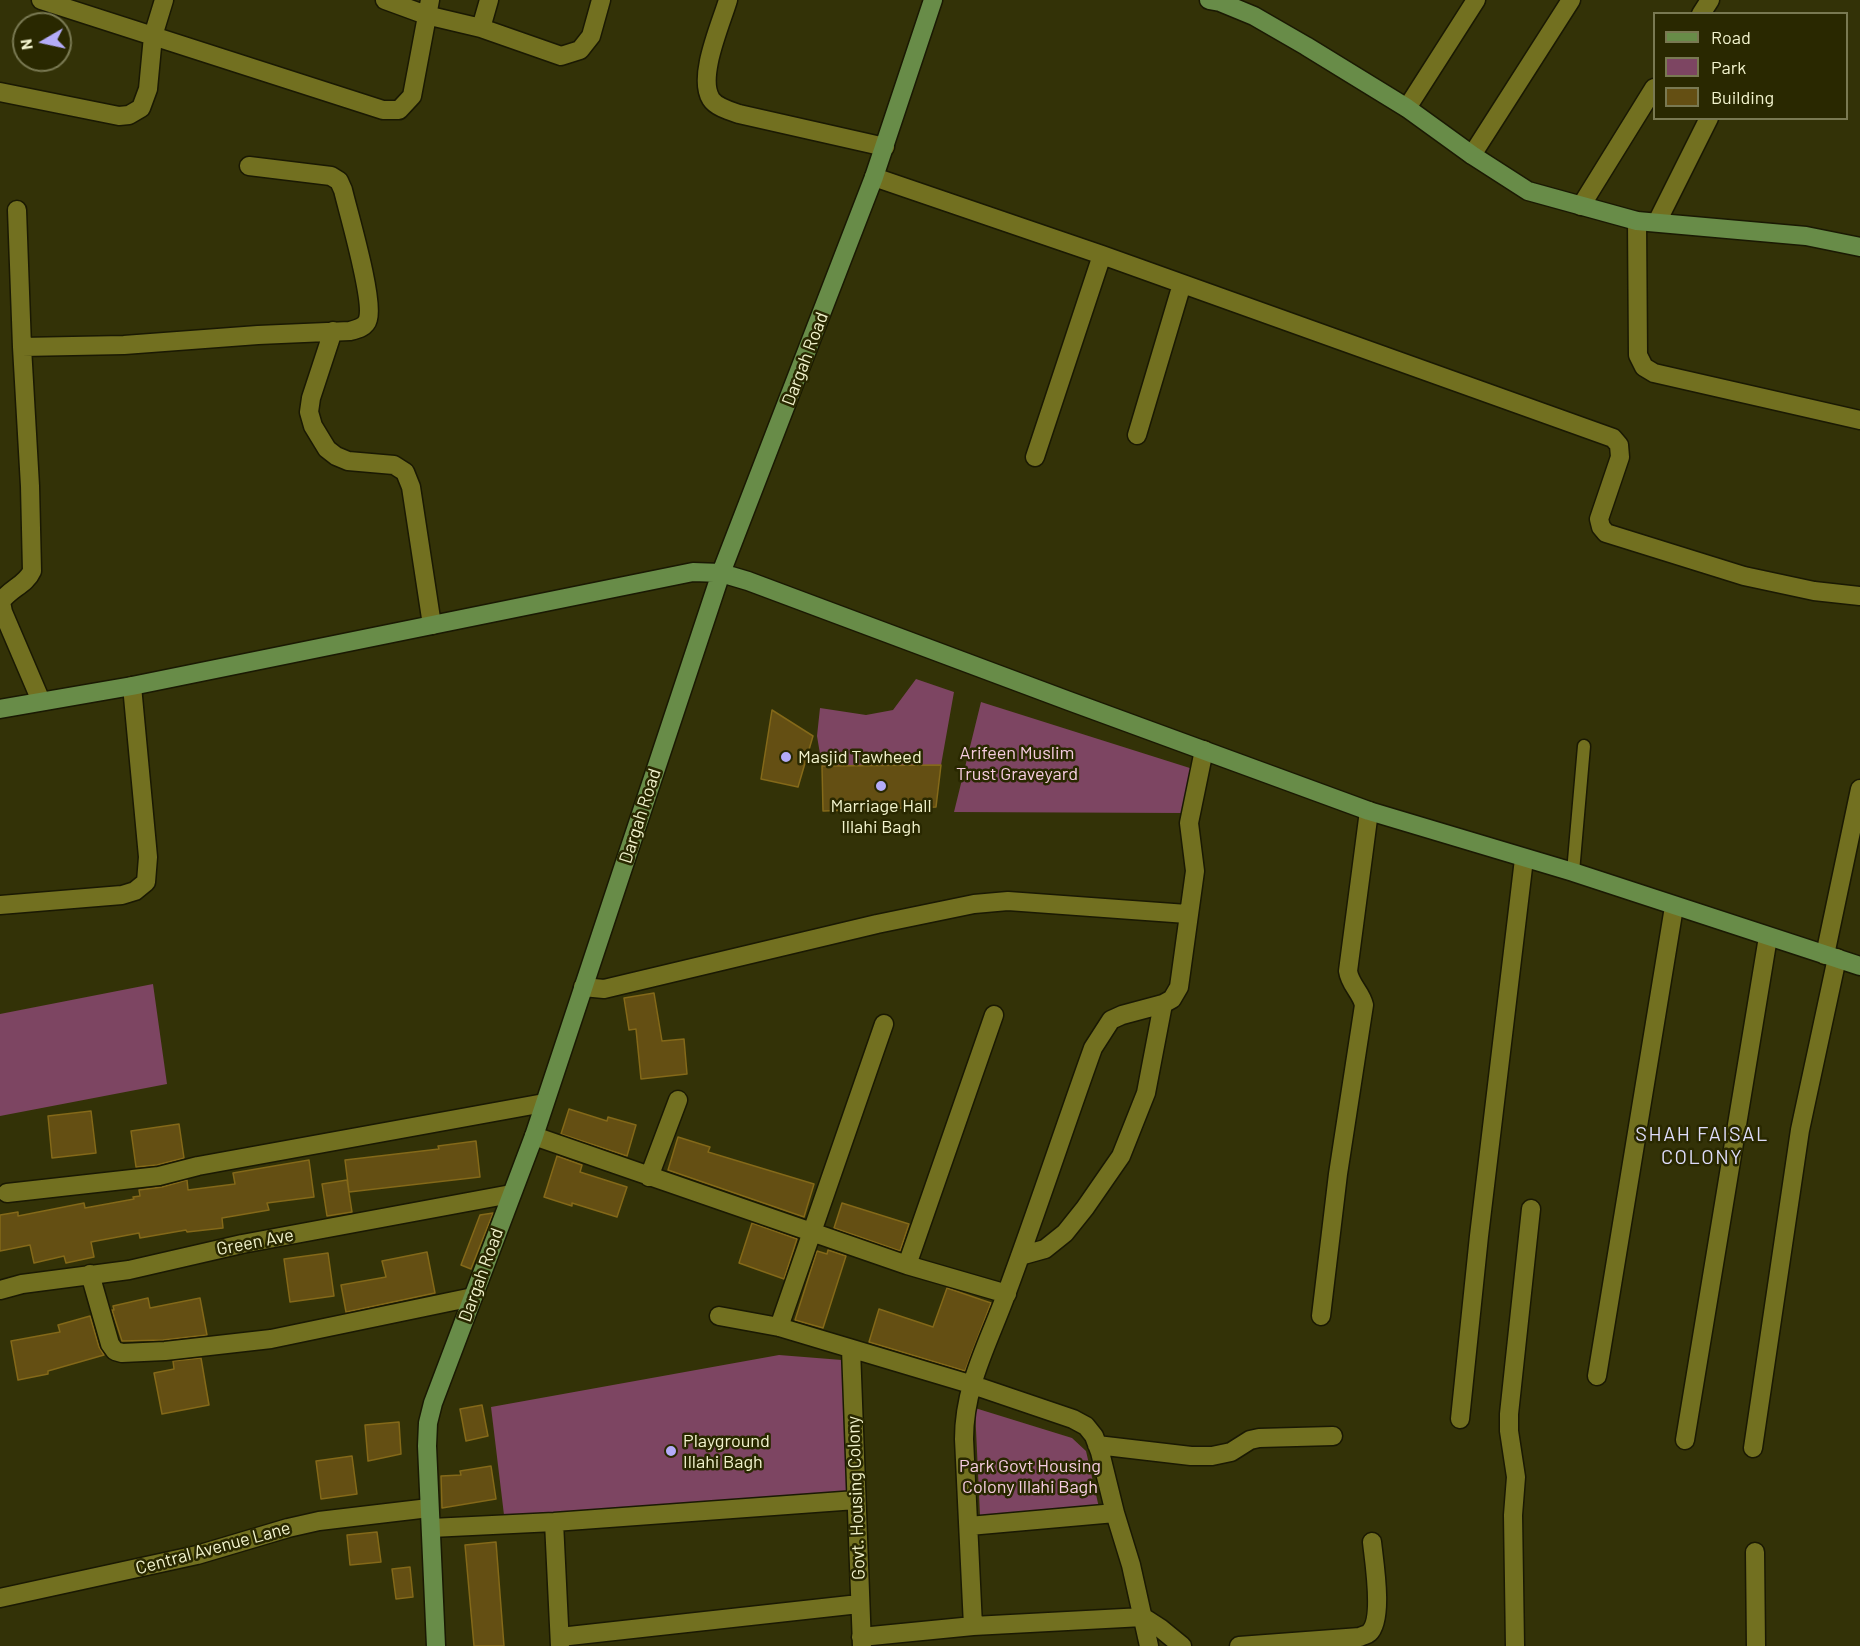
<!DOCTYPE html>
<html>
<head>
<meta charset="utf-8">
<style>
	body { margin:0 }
	#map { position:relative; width:1860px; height:1646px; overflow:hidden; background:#333207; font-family:Barlow,sans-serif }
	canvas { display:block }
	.legend { position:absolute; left:1653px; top:12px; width:195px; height:108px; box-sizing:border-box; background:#292800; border:2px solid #797952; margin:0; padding:8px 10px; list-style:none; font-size:18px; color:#f2f3cd }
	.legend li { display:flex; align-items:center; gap:12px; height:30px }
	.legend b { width:30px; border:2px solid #797952 }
	.north { position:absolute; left:12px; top:12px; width:60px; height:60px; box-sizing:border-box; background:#292800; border:2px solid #797952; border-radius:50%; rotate:261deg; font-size:16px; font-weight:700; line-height:24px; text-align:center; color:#f2f3cd }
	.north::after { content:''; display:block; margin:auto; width:21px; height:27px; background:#b4acf9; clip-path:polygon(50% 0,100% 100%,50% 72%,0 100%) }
</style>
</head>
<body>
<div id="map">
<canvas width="1860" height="1646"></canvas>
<ul class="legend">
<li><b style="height:8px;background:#688c48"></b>Road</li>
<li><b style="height:16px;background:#7d4562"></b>Park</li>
<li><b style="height:16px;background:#644f13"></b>Building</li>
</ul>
<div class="north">N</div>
</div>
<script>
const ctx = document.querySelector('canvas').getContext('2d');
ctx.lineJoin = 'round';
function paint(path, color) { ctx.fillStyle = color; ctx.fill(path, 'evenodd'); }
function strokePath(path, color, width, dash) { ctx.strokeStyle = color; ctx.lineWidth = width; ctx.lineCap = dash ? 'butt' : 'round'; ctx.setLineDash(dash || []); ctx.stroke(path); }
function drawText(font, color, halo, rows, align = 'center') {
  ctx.font = font + ' Barlow,sans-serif'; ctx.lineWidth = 5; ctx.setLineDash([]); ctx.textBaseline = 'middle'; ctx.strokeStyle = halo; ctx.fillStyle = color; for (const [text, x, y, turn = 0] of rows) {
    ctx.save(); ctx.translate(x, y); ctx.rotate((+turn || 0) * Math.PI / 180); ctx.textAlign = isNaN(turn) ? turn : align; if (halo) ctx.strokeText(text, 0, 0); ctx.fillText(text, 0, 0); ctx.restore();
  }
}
paint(new Path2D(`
	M916,679l38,13 -13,73 -119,1 -5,-30 3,-28 46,7 27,-5z
	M981,702l212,67 -11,44 -228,-1z
	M153,984l14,100 -167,32v-102z
	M779,1355l63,5 5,135 -343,20 -13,-108z
	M975,1408l97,30 14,13 14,61 -103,17 -17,-13z`), '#7d4562');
const building = new Path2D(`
	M772,710l41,26 -15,51 -37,-8z
	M941,765l-5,42 -113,4 -1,-45z
	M654,993l8,48 22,-2 3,35 -46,5 -5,-50 -7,1 -5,-32z
	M569,1109l38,12 1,-4 28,8 -9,31 -66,-22z
	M91,1111l5,42 -44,5 -4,-42z
	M179,1124l5,34 -27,7 -21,2 -5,-36z
	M678,1137l32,10 -2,5 106,32 -10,33 -136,-47z
	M476,1141l4,36 -131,15 -4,-32 94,-11 -1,-3z
	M557,1156l25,9 -2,7 47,15 -10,30 -45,-14v3l-28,-9z
	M309,1160l5,37 -47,6 2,7 -47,8 1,10 -36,4 -1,-2 -46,8 -1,-5 -48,9 3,15 -28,6 -2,-7 -30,7 -4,-18 -30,6v-36l18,-3v4l66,-13 1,5 49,-9 -1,-2 7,-1 -1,-6 23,-3 25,-7 1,10 47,-6 -2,-11z
	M347,1180l5,32 -25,4 -5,-32z
	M842,1203l67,21 -9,27 -66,-23z
	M493,1213l-22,56 -10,-4 19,-50z
	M752,1223l45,16 -13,40 -45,-16z
	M828,1250l18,6 -23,72 -28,-8 22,-69 10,3z
	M427,1252l8,41 -89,19 -5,-27 45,-8 -4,-16z
	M328,1253l6,43 -44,6 -6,-43z
	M947,1288l44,15 -26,68 -96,-29 10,-33 54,18z
	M148,1298l2,10 50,-10 7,37 -44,5 -41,1 -10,-31h2l-1,-4z
	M90,1316l9,31 5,8 -56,16v3l-30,6 -7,-39 49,-9 -2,-7z
	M201,1358l8,47 -47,9 -8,-41 20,-4 -1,-8z
	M482,1405l6,31 -22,5 -6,-32z
	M399,1422l2,32 -33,7 -3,-36z
	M352,1456l5,38 -36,5 -5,-38z
	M491,1466l5,33 -54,9 -1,-32 20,-1 -1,-4z
	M377,1532l4,30 -31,3 -3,-30z
	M496,1542l8,104h-30l-9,-101z
	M410,1567l3,30 -17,2 -4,-30z`);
paint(building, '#644f13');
strokePath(building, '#846919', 1.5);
const lane = new Path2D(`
	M1573,872l11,-126`);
const street = new Path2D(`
	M41,0l342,110h16l13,-14 18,-96
	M385,0l41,15 55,13 80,28 19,-6 11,-14 10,-36
	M728,0c-7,24 -31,77 -17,99 5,8 19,12 28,15l146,33
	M1701,14l9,-14
	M481,28l8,-28
	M0,92l119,24 10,-1 12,-7 7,-19 5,-53 11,-36
	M1407,108l69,-108
	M1472,155l99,-155
	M874,177l228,78 511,183 6,7 1,12 -21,62 2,8 5,6 138,43 70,15 46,5
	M1581,206l73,-118
	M17,210l5,137 8,139 2,85c-6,14 -23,18 -31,31l2,10 38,89
	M1637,221l1,134 6,12 10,6 206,47
	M1657,222l52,-104
	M333,331l-22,67 -2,14 4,14 14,23 9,7 12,5 46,4 11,7 6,15 21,138
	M22,347l102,-2 134,-10 92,-4c8,-2 16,-4 18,-12 6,-20 -19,-104 -25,-129l-4,-9 -8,-5 -82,-10
	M1137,435l45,-151
	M1035,457l67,-202
	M0,905l122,-10 13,-4 11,-9 2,-25 -16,-171
	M1825,955l35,-166
	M583,987l21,2 273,-65 97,-20 34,-3 179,13
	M534,1136l373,129 100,29
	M649,1177l29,-77
	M7,1193l152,-17 39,-10 346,-63
	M1020,1256l25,-7 20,-16 20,-25 36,-52 25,-63 17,-89
	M907,1265l87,-250
	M90,1274l20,70 5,7 7,2 43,-2 106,-12 202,-42
	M0,1290l22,-6 107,-14 113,-26 269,-50
	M719,1316l60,11 191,57 103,35 13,7 8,10 6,16 15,61 16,52 18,81
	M1321,1316l17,-142 26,-169c-3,-13 -14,-20 -16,-34l21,-160
	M779,1327l105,-303
	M851,1349l11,297
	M1597,1376l77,-469
	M1460,1419l19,-183 45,-377
	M1685,1440l83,-503
	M1097,1445l94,11h21l19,-4 19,-12 9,-2 74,-2
	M1753,1448l47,-318 37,-172
	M554,1522l6,124
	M969,1526l146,-13
	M431,1528l123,-6 302,-22
	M1755,1552l1,94
	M0,1598l197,-43 91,-27 31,-7 110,-13
	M973,1626l-9,-187c0,-54 25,-97 43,-147 30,-81 57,-163 86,-244l18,-28 11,-5 41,-11 9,-5 7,-12 16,-116 -6,-48 15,-73
	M560,1637l299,-33
	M861,1637l112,-11 170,-9 17,11 22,18
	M1239,1646l121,-9c3,-2 7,-2 9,-4 15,-13 5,-72 3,-91
	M1515,1646l-2,-131 3,-38 -7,-46v-17l22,-205`);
const secondary = new Path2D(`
	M1209,0l11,2 34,14 52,30 101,62 65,47 56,36 109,30 169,15 54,11
	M0,709l132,-23 561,-114 28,1 27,8 321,120 300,110 204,61 287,94
	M436,1646l-9,-200 1,-23 5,-20 101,-267 187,-563 153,-396 59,-177`);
strokePath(lane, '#1a1903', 15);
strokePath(street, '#1a1903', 21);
strokePath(secondary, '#1a1903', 21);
strokePath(lane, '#727020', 12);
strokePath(street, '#727020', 18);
strokePath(secondary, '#688c48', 18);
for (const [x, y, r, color] of [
	[786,757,6,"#b4acf9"],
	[881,786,6,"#b4acf9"],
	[671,1451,6,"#b4acf9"]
]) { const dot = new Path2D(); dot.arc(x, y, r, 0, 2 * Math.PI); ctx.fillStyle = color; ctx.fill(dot); strokePath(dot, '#292800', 2); }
drawText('18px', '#f2f3cd', '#292800', [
	["Dargah Road",805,359,-69],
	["Dargah Road",640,816,-72],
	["Green Ave",255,1242,-11],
	["Dargah Road",481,1275,-70],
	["Govt. Housing Colony",856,1498,-92],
	["Central Avenue Lane",213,1548,-15]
]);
drawText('18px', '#f7cde1', '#292800', [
	["Arifeen Muslim",1017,753],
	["Trust Graveyard",1017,774],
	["Park Govt Housing",1030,1466],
	["Colony Illahi Bagh",1030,1487]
]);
drawText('18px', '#f2f3cd', '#292800', [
	["Masjid Tawheed",798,757],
	["Marriage Hall",881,806,"center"],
	["Illahi Bagh",881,827,"center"],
	["Playground",683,1441],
	["Illahi Bagh",683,1462]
], 'left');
ctx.letterSpacing = '1.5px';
drawText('20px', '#dedcfa', '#292800', [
	["SHAH FAISAL",1702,1134],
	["COLONY",1702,1157]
]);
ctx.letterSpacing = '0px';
</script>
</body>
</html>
